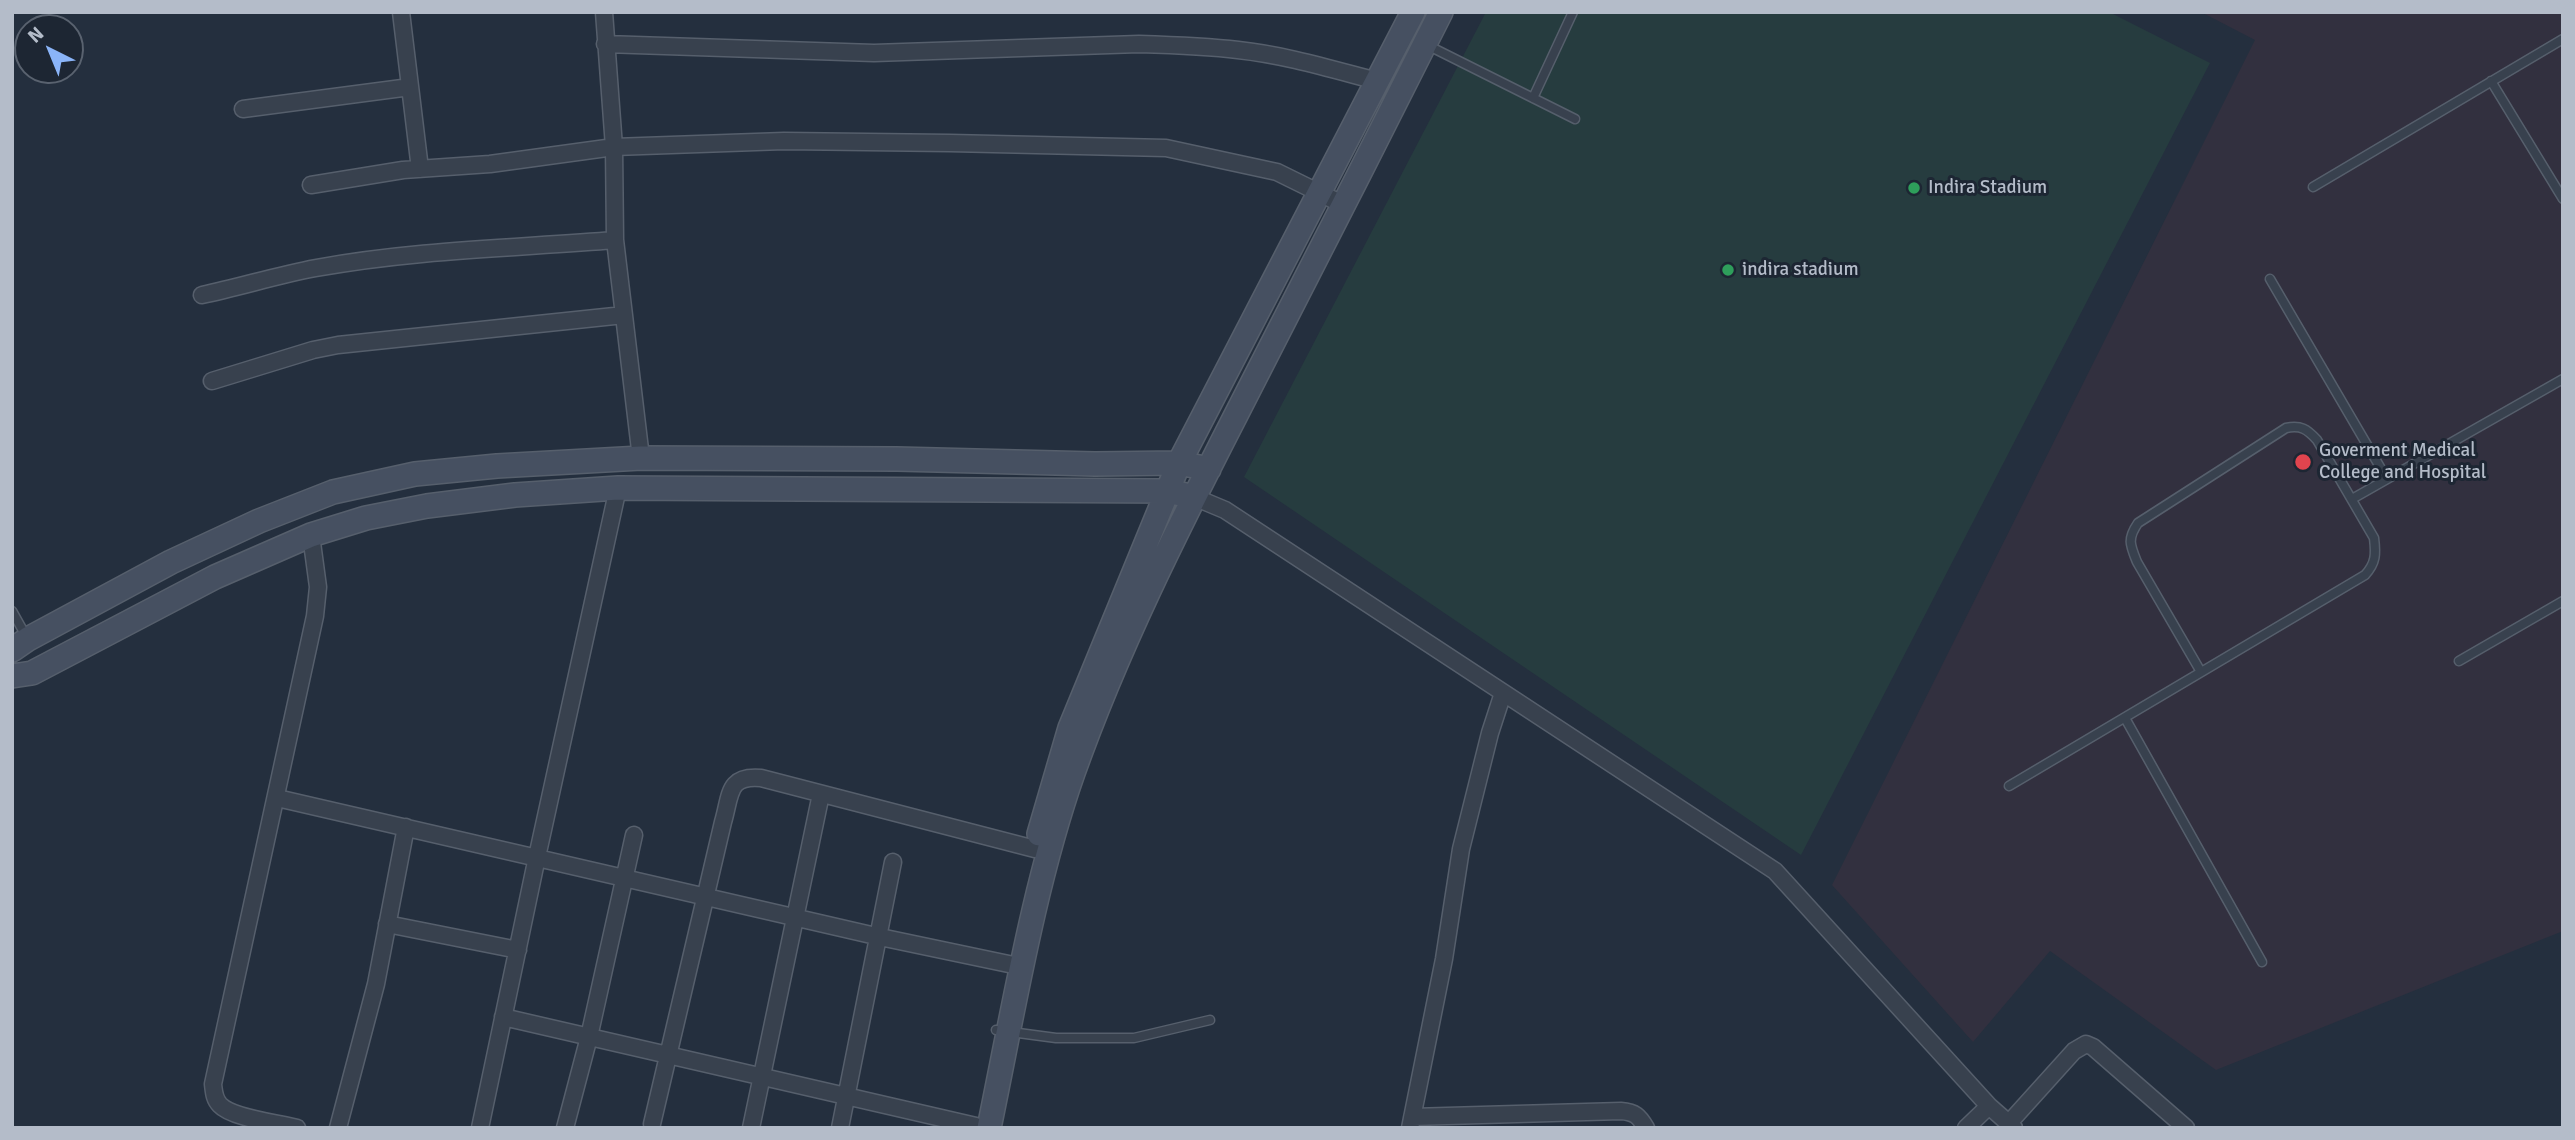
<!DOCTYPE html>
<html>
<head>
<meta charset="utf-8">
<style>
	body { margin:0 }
	#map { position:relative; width:2575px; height:1140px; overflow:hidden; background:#242f3e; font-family:Signika,sans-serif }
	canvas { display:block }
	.frame { position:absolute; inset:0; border:14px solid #b4bcc9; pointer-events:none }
	.north { position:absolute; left:14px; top:14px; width:70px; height:70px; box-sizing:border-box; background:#1d2633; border:2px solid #59626f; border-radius:50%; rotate:317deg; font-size:19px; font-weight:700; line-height:28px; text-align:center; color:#b4bcc9 }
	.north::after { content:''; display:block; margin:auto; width:24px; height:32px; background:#8ab4f8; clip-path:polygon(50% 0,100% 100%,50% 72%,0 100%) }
</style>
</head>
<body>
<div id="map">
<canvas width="2575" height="1140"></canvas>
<div class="frame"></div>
<div class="north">N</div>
</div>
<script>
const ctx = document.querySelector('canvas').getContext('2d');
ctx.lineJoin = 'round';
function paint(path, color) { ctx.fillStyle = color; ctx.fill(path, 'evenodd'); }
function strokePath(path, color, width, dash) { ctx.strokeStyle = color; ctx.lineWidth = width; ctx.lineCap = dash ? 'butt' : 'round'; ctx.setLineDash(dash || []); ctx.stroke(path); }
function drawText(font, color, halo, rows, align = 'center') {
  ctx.font = font + ' Signika,sans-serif'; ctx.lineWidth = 6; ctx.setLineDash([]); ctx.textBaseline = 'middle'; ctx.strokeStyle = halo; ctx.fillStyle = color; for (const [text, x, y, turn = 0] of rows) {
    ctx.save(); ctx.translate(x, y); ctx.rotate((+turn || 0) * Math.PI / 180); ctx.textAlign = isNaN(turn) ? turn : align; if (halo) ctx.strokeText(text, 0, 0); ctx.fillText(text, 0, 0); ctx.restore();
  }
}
paint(new Path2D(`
	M2201,12h362v919l-347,139 -166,-119 -77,91 -141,-157 423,-845z`), '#32303f');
paint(new Path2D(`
	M1486,12h623l101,51 -409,792 -557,-378z`), '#263c3f');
const lane = new Path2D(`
	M1427,45l148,74
	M2491,81l72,118
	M1533,98l40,-86
	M2313,187l250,-148
	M2270,279l117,200
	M2352,499l211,-120
	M12,611l14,25
	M2459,661l104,-60
	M2125,718l137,244
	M2009,786l356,-211c11,-12 11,-21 9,-37l-57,-98c-10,-11 -16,-15 -31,-12l-148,95c-11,16 -8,22 -1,39l64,110
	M996,1030l60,8h78l76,-18`);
const street = new Path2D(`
	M401,12l19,157
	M604,12l10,135 1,93 26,218
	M605,44l269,9 265,-9c33,1 66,2 99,6 47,5 93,19 139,31
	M243,109l167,-22
	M311,185l92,-15 87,-6 124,-17 170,-6 166,2 216,5 111,24 67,33
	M202,295c38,-8 76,-20 114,-27 98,-18 200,-20 299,-28
	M212,381l101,-31 25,-5 286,-30
	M1194,497l31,13 550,361 214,235 25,22
	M277,798l603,139 143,30
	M387,924l131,26
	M503,1017l473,109
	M1412,1117l209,-6c14,1 18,5 25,17
	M2009,1123l65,-72 12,-7 7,3 93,81
	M652,1124l71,-302c8,-27 4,-47 38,-44l274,71
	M297,1128c-19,-5 -65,-10 -77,-23 -6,-6 -6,-13 -7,-21l102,-468 3,-29 -7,-52
	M338,1128l38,-144 30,-157
	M480,1128l57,-271 81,-369
	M565,1128l24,-91 45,-202
	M751,1128l70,-334
	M840,1128l53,-266
	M1410,1128l34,-169 17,-110 29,-116 13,-40
	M1966,1128l23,-22`);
const secondary = new Path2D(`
	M12,650l16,-11 143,-77 88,-41 74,-29 82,-18 82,-8 144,-8 256,1 198,5 84,-1 30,6
	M12,676l20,-3 183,-96 96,-42 55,-17 61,-12 88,-11 103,-7 550,3 26,6
	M1039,834l31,-106 109,-265 234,-451
	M989,1128c24,-116 45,-244 84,-355 44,-124 104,-243 164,-360 68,-133 137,-267 204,-401`);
strokePath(lane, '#565f6c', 11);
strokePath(street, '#565f6c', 19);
strokePath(secondary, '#565f6c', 26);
strokePath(lane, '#38414e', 8);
strokePath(street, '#38414e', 16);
strokePath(secondary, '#465061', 23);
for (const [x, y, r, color] of [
	[1914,188,7,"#2e9e5b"],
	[1728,270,7,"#2e9e5b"],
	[2303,462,9,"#e0444e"]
]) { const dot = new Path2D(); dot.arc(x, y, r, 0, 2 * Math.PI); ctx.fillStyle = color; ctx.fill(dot); strokePath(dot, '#1d2633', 2.5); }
drawText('19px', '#b4bcc9', '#1d2633', [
	["Indira Stadium",1928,188],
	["indira stadium",1742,270],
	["Goverment Medical",2319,451],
	["College and Hospital",2319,473]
], 'left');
</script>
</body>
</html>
